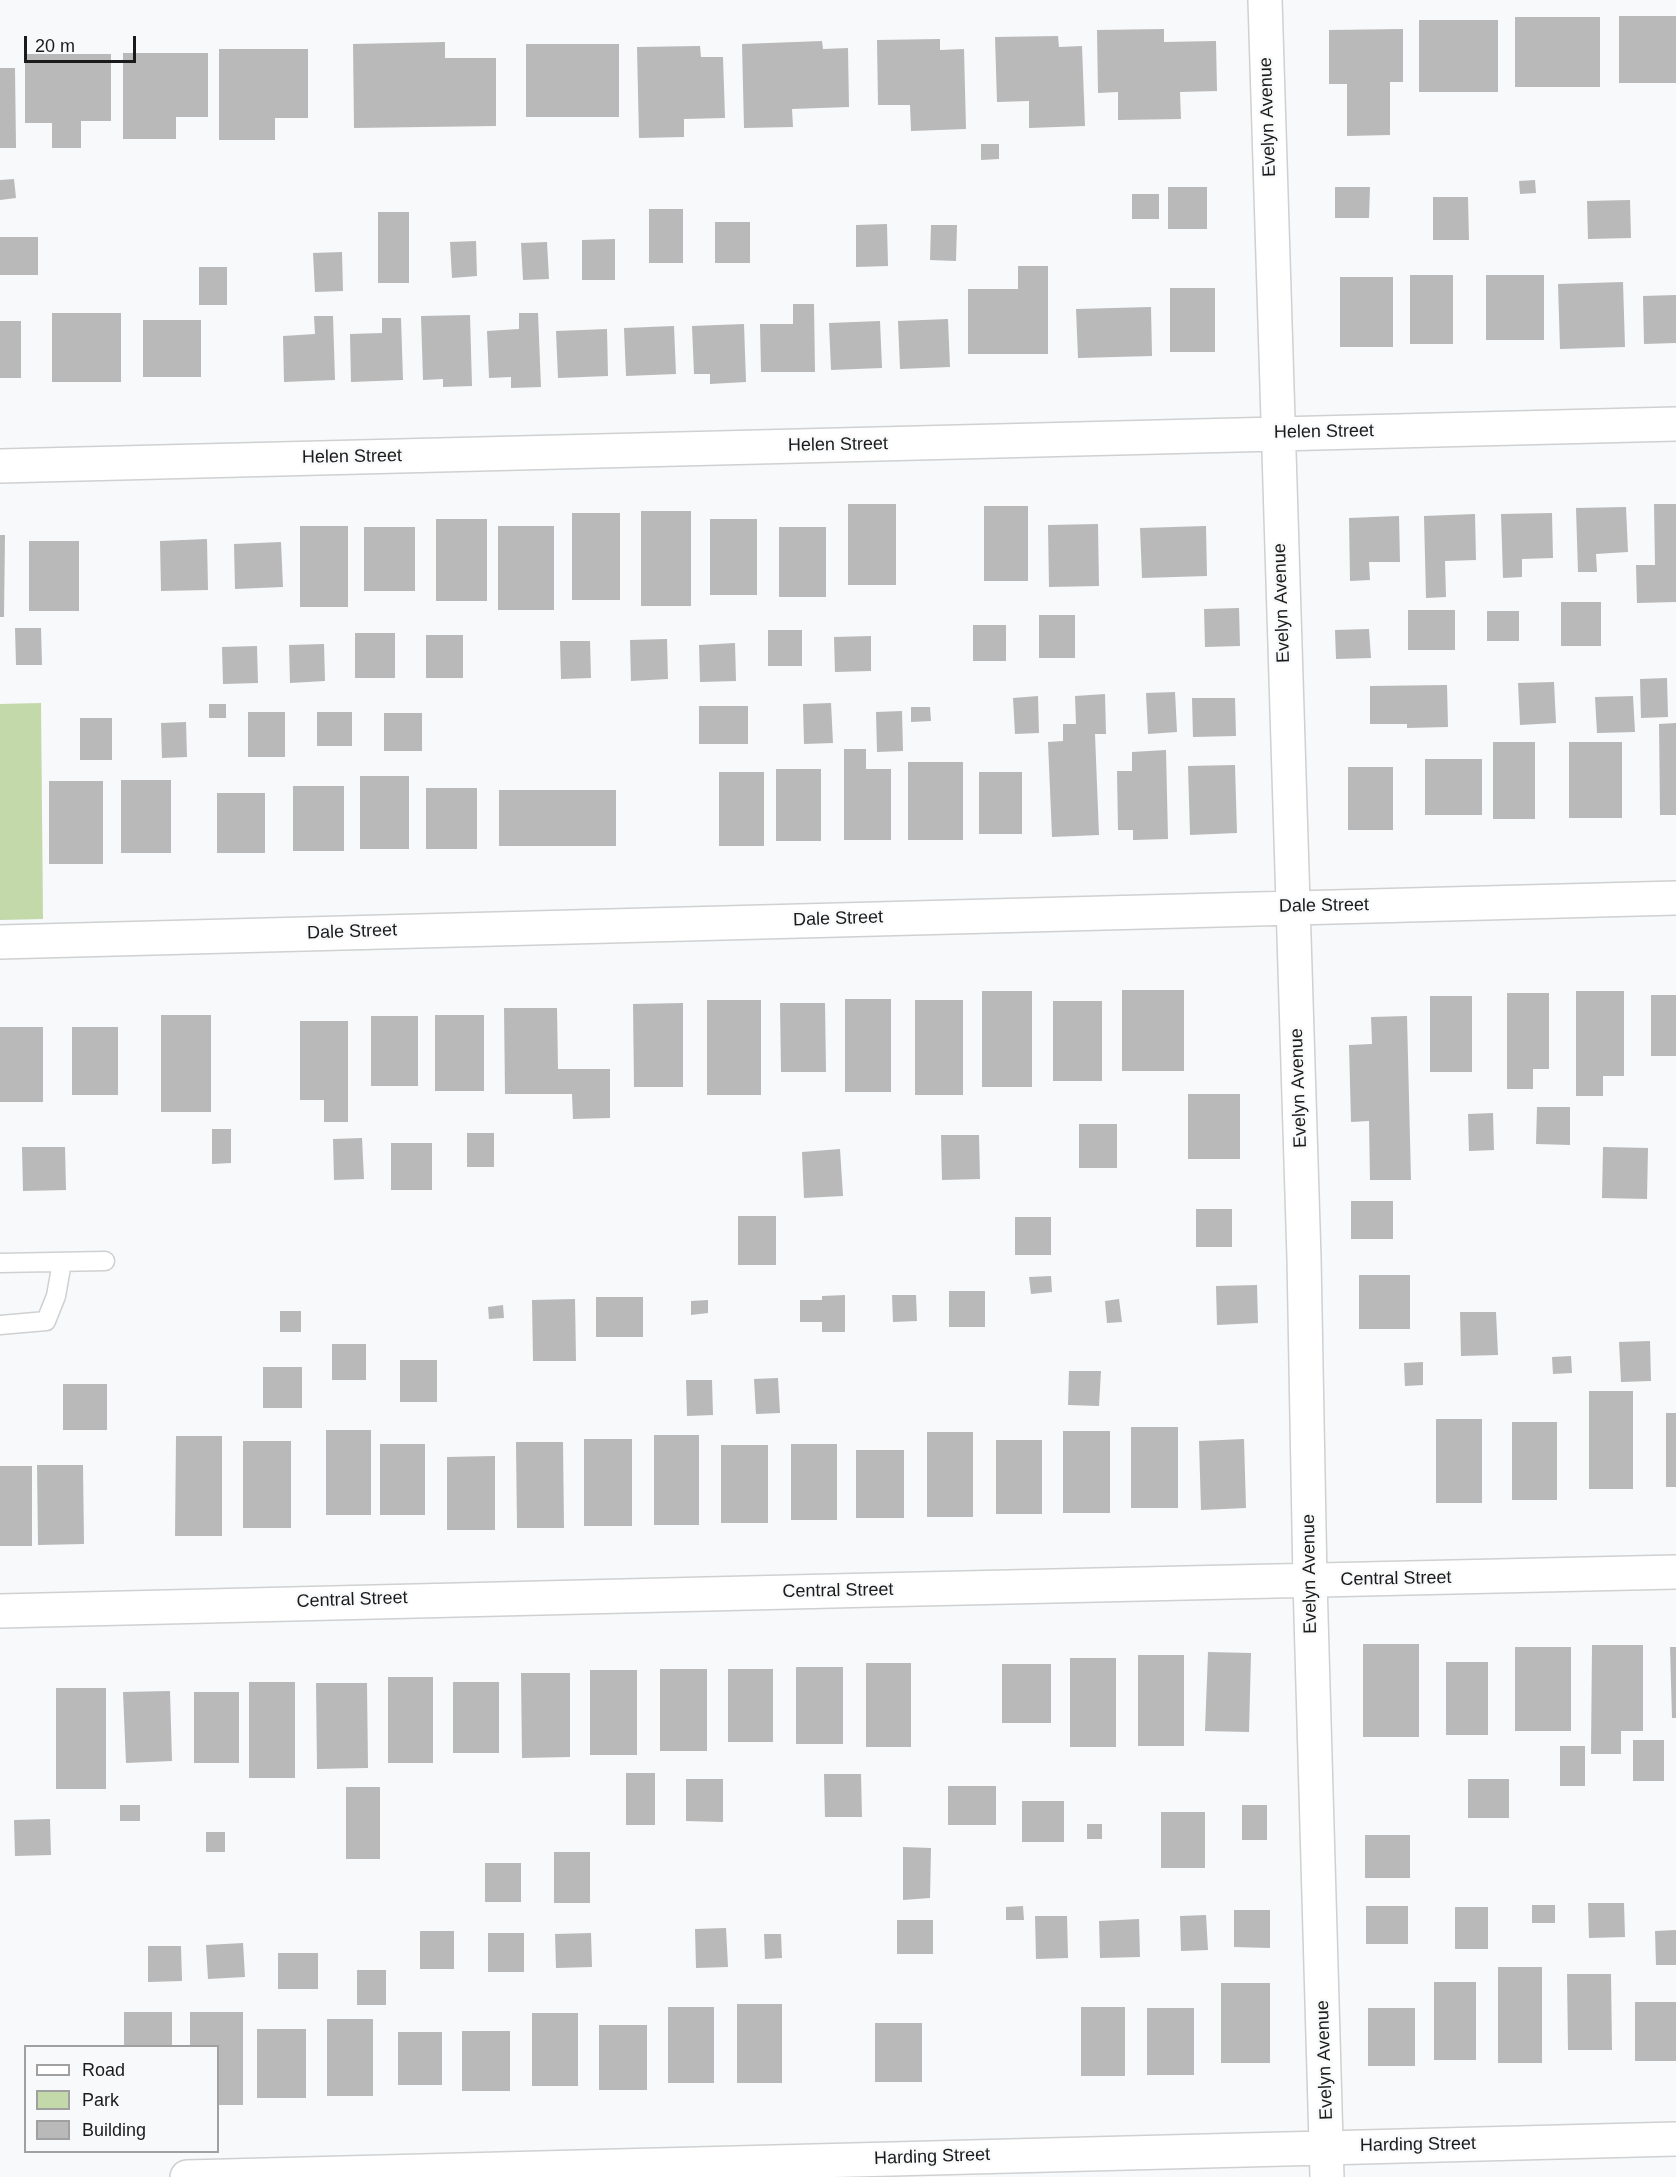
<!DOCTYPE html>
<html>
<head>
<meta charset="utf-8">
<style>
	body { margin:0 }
	#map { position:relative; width:1676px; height:2177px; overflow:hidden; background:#f8f9fa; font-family:Arial,sans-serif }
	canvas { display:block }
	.legend { position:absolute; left:24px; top:2045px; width:195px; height:108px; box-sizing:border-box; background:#f8f9fa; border:2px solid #a0a0a1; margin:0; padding:8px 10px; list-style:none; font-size:18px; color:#1b1b1b }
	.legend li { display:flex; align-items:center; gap:12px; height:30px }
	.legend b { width:30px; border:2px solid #a0a0a1 }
	.scale { position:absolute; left:24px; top:36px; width:112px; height:27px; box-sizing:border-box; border:3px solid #1b1b1b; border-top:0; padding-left:8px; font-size:18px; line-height:21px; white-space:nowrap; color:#1b1b1b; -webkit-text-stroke:4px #f8f9fa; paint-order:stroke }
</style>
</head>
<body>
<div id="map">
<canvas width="1676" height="2177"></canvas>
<ul class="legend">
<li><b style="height:8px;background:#fff"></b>Road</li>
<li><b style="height:16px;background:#c3d9a9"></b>Park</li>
<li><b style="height:16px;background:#bab9b9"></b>Building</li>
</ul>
<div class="scale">20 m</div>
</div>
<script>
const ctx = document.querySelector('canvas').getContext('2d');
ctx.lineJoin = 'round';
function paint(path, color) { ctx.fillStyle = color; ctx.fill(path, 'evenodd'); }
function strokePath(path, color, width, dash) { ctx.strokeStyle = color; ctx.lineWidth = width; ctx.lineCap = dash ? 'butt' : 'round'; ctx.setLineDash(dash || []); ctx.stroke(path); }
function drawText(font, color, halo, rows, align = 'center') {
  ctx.font = font + ' Arial,sans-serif'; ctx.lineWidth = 4.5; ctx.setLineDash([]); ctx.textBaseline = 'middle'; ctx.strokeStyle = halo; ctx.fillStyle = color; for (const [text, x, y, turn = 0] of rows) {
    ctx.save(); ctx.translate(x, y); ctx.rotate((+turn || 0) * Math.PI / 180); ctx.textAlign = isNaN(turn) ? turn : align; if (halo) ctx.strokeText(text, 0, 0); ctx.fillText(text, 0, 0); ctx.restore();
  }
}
paint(new Path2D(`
	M41,703l2,216 -43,1v-216z`), '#c3d9a9');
paint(new Path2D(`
	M1619,16h57v67h-57z
	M1515,17h85v70h-85z
	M1419,20h79v72h-79z
	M1164,29v13l52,-1 1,50 -37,1 1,27 -63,1v-28l-20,1 -1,-63z
	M1403,29v53h-13v53l-43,1v-52h-18v-54z
	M1058,36l1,11 23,-1 3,80 -56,2v-27l-32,1 -2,-65z
	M940,39v11l24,-1 2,80 -55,2 -1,-26h-32l-1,-65z
	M822,41l1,8 25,-1 1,59 -57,2 1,18 -49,1 -2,-84z
	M445,42v16h51v68l-142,2 -1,-84z
	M526,44h93v73h-93z
	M700,46l1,11h22l2,61 -41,1v18l-45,1 -2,-91z
	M219,49h89v69h-33v22h-56z
	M123,53h85v64h-32v22h-53z
	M25,54h86v67h-30v27h-29v-25h-27z
	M0,68h15l1,80h-16z
	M981,144h18v15l-18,1z
	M14,179l2,19 -16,2v-20z
	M1535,180l1,13 -16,1 -1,-13z
	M1168,187h39v42h-39z
	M1335,187h35l-1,31h-34z
	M1132,194h27v25h-27z
	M1433,197h35l1,43h-36z
	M1630,200l1,38 -43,1 -1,-38z
	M649,209h34v54h-34z
	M378,212h31v71h-31z
	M715,222h35v41h-35z
	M887,224l1,42 -32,1v-42z
	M931,225h26l-1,36 -26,-1z
	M0,237h38v38h-38z
	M615,239v41h-33v-40z
	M476,241l1,35 -25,2 -2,-36z
	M547,242l2,37 -26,1 -2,-37z
	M342,252l1,39 -28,1 -2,-39z
	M1018,266h30v88h-80v-65h50z
	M199,267h28v38h-28z
	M1410,275h43v69h-43z
	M1486,275h58v65h-58z
	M1340,277h53v70h-53z
	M1623,282l2,65 -65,2 -2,-65z
	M1170,288h45v64h-45z
	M1676,295v48l-32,1 -1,-48z
	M793,304h21l1,68h-54l-1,-48h33z
	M1151,307l1,49 -74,2 -2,-49z
	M52,313h69v69h-69z
	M519,313h19l3,74 -30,1v-11l-22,1 -2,-47 32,-2z
	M470,315l2,71 -29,1v-8l-20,1 -2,-64z
	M314,316h19l2,64 -51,2 -1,-46 32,-2z
	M382,318h19l2,62 -52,2 -1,-48 32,-1z
	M948,319l2,48 -50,2 -2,-48z
	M143,320h58v57h-58z
	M0,321h21v57h-21z
	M880,321l2,47 -51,2 -2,-47z
	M744,324l2,58 -36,2v-10h-16l-2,-48z
	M674,326l2,48 -50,2 -2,-48z
	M607,329l1,47 -50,2 -2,-47z
	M848,504h48v81h-48z
	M1654,504h22v98l-39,1 -1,-38h19z
	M984,506h44v75h-44z
	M1626,507l2,45 -32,2 1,18h-19l-2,-64z
	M641,511h50v95h-50z
	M572,513h48v87h-48z
	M1552,513l1,45 -31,1v18l-19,1 -2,-64z
	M1475,514l1,46 -31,1 1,36 -20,1 -2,-82z
	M1399,516l1,46h-31l1,18 -20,1 -1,-63z
	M436,519h51v82h-51z
	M710,519h47v76h-47z
	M1098,524l1,62 -50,1 -1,-62z
	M300,526h48v81h-48z
	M498,526h56v84h-56z
	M1206,526l1,50 -65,2 -2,-50z
	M364,527h51v64h-51z
	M779,527h47v70h-47z
	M0,535h5l-1,82h-4z
	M207,539l1,51 -47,1 -1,-50z
	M29,541h50v70h-50z
	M281,542l2,45 -48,2 -1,-45z
	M1561,602h40v44h-40z
	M1239,608l1,38 -35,1 -1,-38z
	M1408,610h47v40h-47z
	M1487,611h32v30h-32z
	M1039,615h36v43h-36z
	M973,625h33v36h-33z
	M15,628h26l1,37h-26z
	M1369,629l2,29 -35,1 -1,-29z
	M768,630h34v36h-34z
	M355,633h40v45h-40z
	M426,635h37v43h-37z
	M871,636v35l-36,1 -1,-35z
	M667,639l1,40 -37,2 -1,-41z
	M560,641h30l1,37 -30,1z
	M735,643l1,38 -36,1 -1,-37z
	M324,644l1,37 -35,2 -1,-38z
	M257,646l1,37 -35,1 -1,-37z
	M1667,678l1,39 -27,1 -1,-39z
	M1554,682l2,41 -36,2 -2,-42z
	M1447,685l1,42 -41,1v-4h-37v-38z
	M1175,692l2,40 -29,2 -2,-41z
	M1105,694l1,40h-11l4,101 -47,2 -4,-95 15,-1v-17h13l-1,-28z
	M1038,696l1,37 -24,1 -2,-36z
	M1633,696l2,36 -38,1 -2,-36z
	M1192,698h43l1,38 -43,1z
	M831,703l2,40 -29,1 -1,-40z
	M209,704h17v14h-17z
	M699,706h49v38h-49z
	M911,707h19l1,14 -20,1z
	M902,711l1,40 -26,1 -1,-40z
	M248,712h37v45h-37z
	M317,712h35v34h-35z
	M384,713h38v38h-38z
	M80,718h32v42h-32z
	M186,722l1,35 -25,1 -1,-35z
	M1676,723v92h-16l-1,-91z
	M1493,742h42v77h-42z
	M1569,742h53v76h-53z
	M844,749h22v20h25v71h-47z
	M1166,750l2,89 -35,1v-10h-15l-1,-59h15v-19z
	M1425,759h57v56h-57z
	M908,762h55v78h-55z
	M1235,765l2,68 -47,2 -2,-69z
	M1348,767h45v63h-45z
	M776,769h45v72h-45z
	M719,772h45v74h-45z
	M979,772h43v62h-43z
	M360,776h49v73h-49z
	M121,780h50v73h-50z
	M49,781h54v83h-54z
	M293,786h51v65h-51z
	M426,788h51v61h-51z
	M499,790h117v56h-117z
	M217,793h48v60h-48z
	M1122,990h62v81h-62z
	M982,991h50v96h-50z
	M1576,991h48v85h-21v20h-27z
	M1507,993h42v76h-16v20h-26z
	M1651,995h25v61h-25z
	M1430,996h42v76h-42z
	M845,999h46v93h-46z
	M707,1000h54v95h-54z
	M915,1000h48v95h-48z
	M1053,1001h49v80h-49z
	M683,1003v84h-49l-1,-83z
	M780,1003h45l1,69h-45z
	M504,1008h53l1,61h52v49l-37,1 -1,-25h-67z
	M161,1015h50v97h-50z
	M435,1015h49v76h-49z
	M371,1016h47v70h-47z
	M1407,1016l4,164h-41l-1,-59 -18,1 -2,-77 23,-1 -1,-27z
	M300,1021h48v101h-24v-22h-24z
	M0,1027h43v75h-43z
	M72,1027h46v68h-46z
	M1188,1094h52v65h-52z
	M1537,1107h33v38l-34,-1z
	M1493,1113l1,37 -25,1 -1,-37z
	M1079,1124h38v44h-38z
	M212,1129h19v34l-19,1z
	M467,1133h27v34h-27z
	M941,1135h38l1,44 -38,1z
	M362,1138l2,41 -30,1 -1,-41z
	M391,1143h41v47h-41z
	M22,1147h43l1,43 -43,1z
	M1603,1147l45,1 -1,51 -45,-1z
	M840,1149l3,47 -39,2 -2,-46z
	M1351,1201h42v38h-42z
	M1196,1209h36v38h-36z
	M738,1216h38v49h-38z
	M1015,1217h36v38h-36z
	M1359,1275h51v54h-51z
	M1051,1276l1,16 -21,2 -2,-17z
	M1257,1285l1,38 -41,2 -1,-39z
	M949,1291h36v36h-36z
	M845,1295v37h-23v-10h-22v-22h22v-4z
	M892,1295h24l1,26 -24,1z
	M596,1297h47v40h-47z
	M575,1299l1,62h-43l-1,-61z
	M1119,1299l3,23 -15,1 -2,-22z
	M708,1300v13l-17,2v-14z
	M503,1305l1,13 -15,1 -1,-12z
	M280,1311h21v21h-21z
	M1460,1312h36l2,43 -37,1z
	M1650,1341l1,40 -30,1 -2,-40z
	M332,1344h34v36h-34z
	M1571,1356l1,17 -19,1 -1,-17z
	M400,1360h37v42h-37z
	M1423,1362v23l-18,1 -1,-23z
	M263,1367h39v41h-39z
	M1069,1371h32l-2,35 -31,-1z
	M778,1378l2,35 -24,1 -2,-35z
	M686,1380h26l1,35 -26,1z
	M63,1384h44v46h-44z
	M1589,1391h44v98h-44z
	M1666,1413h10v74h-10z
	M1436,1419h46v84h-46z
	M1512,1422h45v78h-45z
	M1131,1427h47v81h-47z
	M326,1430h45v85h-45z
	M1063,1431h47v82h-47z
	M927,1432h46v85h-46z
	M654,1435h45v90h-45z
	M176,1436h46v100h-47z
	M584,1439h48v87h-48z
	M1244,1439l2,69 -45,2 -2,-69z
	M996,1440h46v74h-46z
	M243,1441h48v87h-48z
	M516,1442h47l1,86h-47z
	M380,1444h45v71h-45z
	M791,1444h46v76h-46z
	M721,1445h47v78h-47z
	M856,1450h48v68h-48z
	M495,1456v74h-48v-73z
	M37,1465h46l1,79 -46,1z
	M0,1466h32v80h-32z
	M1363,1644h56v93h-56z
	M1592,1645h51v86h-22v23h-30z
	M1515,1647h56v84h-56z
	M1670,1647h6v71h-4z
	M1208,1652l43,1 -2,79 -44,-1z
	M1138,1655h46v91h-46z
	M1070,1658h46v89h-46z
	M1446,1662h42v73h-42z
	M866,1663h45v84h-45z
	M1002,1664h49v59h-49z
	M796,1667h47v77h-47z
	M660,1669h47v82h-47z
	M728,1669h45v73h-45z
	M590,1670h47v85h-47z
	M521,1673h49v84l-48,1z
	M388,1677h45v86h-45z
	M249,1682h46v96h-46z
	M453,1682h46v71h-46z
	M316,1683h51l1,85 -51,1z
	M56,1688h50v101h-50z
	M170,1691l2,70 -46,2 -3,-71z
	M194,1692h45v71h-45z
	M1633,1740h31v41h-31z
	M1560,1746h25v40h-25z
	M626,1773h29v52h-29z
	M824,1774h37l1,43h-37z
	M686,1779h37v43l-37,-1z
	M1468,1779h41v39h-41z
	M948,1786h48v39h-48z
	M346,1787h34v72h-34z
	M1022,1801h42v41h-42z
	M120,1805h20v16h-20z
	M1242,1805h25v35h-25z
	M1161,1812h44v56h-44z
	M50,1819l1,36 -36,1 -1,-36z
	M1087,1824h15v15h-15z
	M206,1832h19v20h-19z
	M1365,1835h45v43h-45z
	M903,1847l28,1 -1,50 -27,2z
	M554,1852h36v51h-36z
	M485,1863h36v39h-36z
	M1588,1903h36l1,34 -36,1z
	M1532,1905h23v18h-23z
	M1023,1906l1,14h-18v-13z
	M1366,1906h42v38h-42z
	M1455,1907h33v42h-33z
	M1234,1910h36v38l-36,-1z
	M1206,1915l2,35 -27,1 -1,-35z
	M1035,1916h32l1,42 -32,1z
	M1139,1919l1,38 -40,1 -1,-37z
	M897,1920h36v34h-36z
	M726,1928l2,39 -32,1 -1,-39z
	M1676,1930v35h-20l-1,-34z
	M420,1931h34v38h-34z
	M488,1933h36v39h-36z
	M591,1933l1,34 -36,1 -1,-34z
	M764,1934h17l1,24 -17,1z
	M243,1943l2,34 -37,2 -2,-34z
	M148,1946h33l1,35 -34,1z
	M278,1953h40v36h-40z
	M1498,1967h44v96h-44z
	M357,1970h29v35h-29z
	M1567,1974h44l1,76h-44z
	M1434,1982h42v78h-42z
	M1221,1983h49v80h-49z
	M1635,2002h41v59h-41z
	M737,2004h45v79h-45z
	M668,2007h46v76h-46z
	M1081,2007h44v69h-44z
	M1147,2008h47v67h-47z
	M1368,2008h47v58h-47z
	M124,2012h48v34h-48z
	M190,2012h53v93h-25v-59h-28z
	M532,2013h46v73h-46z
	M327,2019h46v77h-46z
	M875,2023h47v59h-47z
	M599,2025h48v65h-48z
	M257,2029h49v69h-49z
	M462,2031h48v60h-48z
	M398,2032h44v53h-44z`), '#bab9b9');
const service = new Path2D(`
	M0,1263l105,-2
	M0,1325l46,-4 10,-25 6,-34`);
const minor = new Path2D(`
	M1265,0l39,1258 6,323 17,596
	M0,466l1676,-42
	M0,942l1676,-44
	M0,1611c559,-17 1117,-24 1676,-39
	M187,2177l1489,-38`);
strokePath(service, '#cfd0d1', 21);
strokePath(minor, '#cfd0d1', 36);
strokePath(service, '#fff', 18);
strokePath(minor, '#fff', 33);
drawText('18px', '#1b1b1b', '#f8f9fa', [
	["Evelyn Avenue",1268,117,-92],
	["Helen Street",1324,432,-1],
	["Helen Street",838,445,-1],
	["Helen Street",352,457,-1],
	["Evelyn Avenue",1282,603,-92],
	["Dale Street",1324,906,-1],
	["Dale Street",838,919,-2],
	["Dale Street",352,932,-2],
	["Evelyn Avenue",1299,1088,-92],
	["Evelyn Avenue",1310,1574,-91],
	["Central Street",1396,1579,-1],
	["Central Street",838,1591,-1],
	["Central Street",352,1600,-2],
	["Evelyn Avenue",1325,2060,-92],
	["Harding Street",1418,2145,-1],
	["Harding Street",932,2157,-2]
]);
</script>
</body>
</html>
